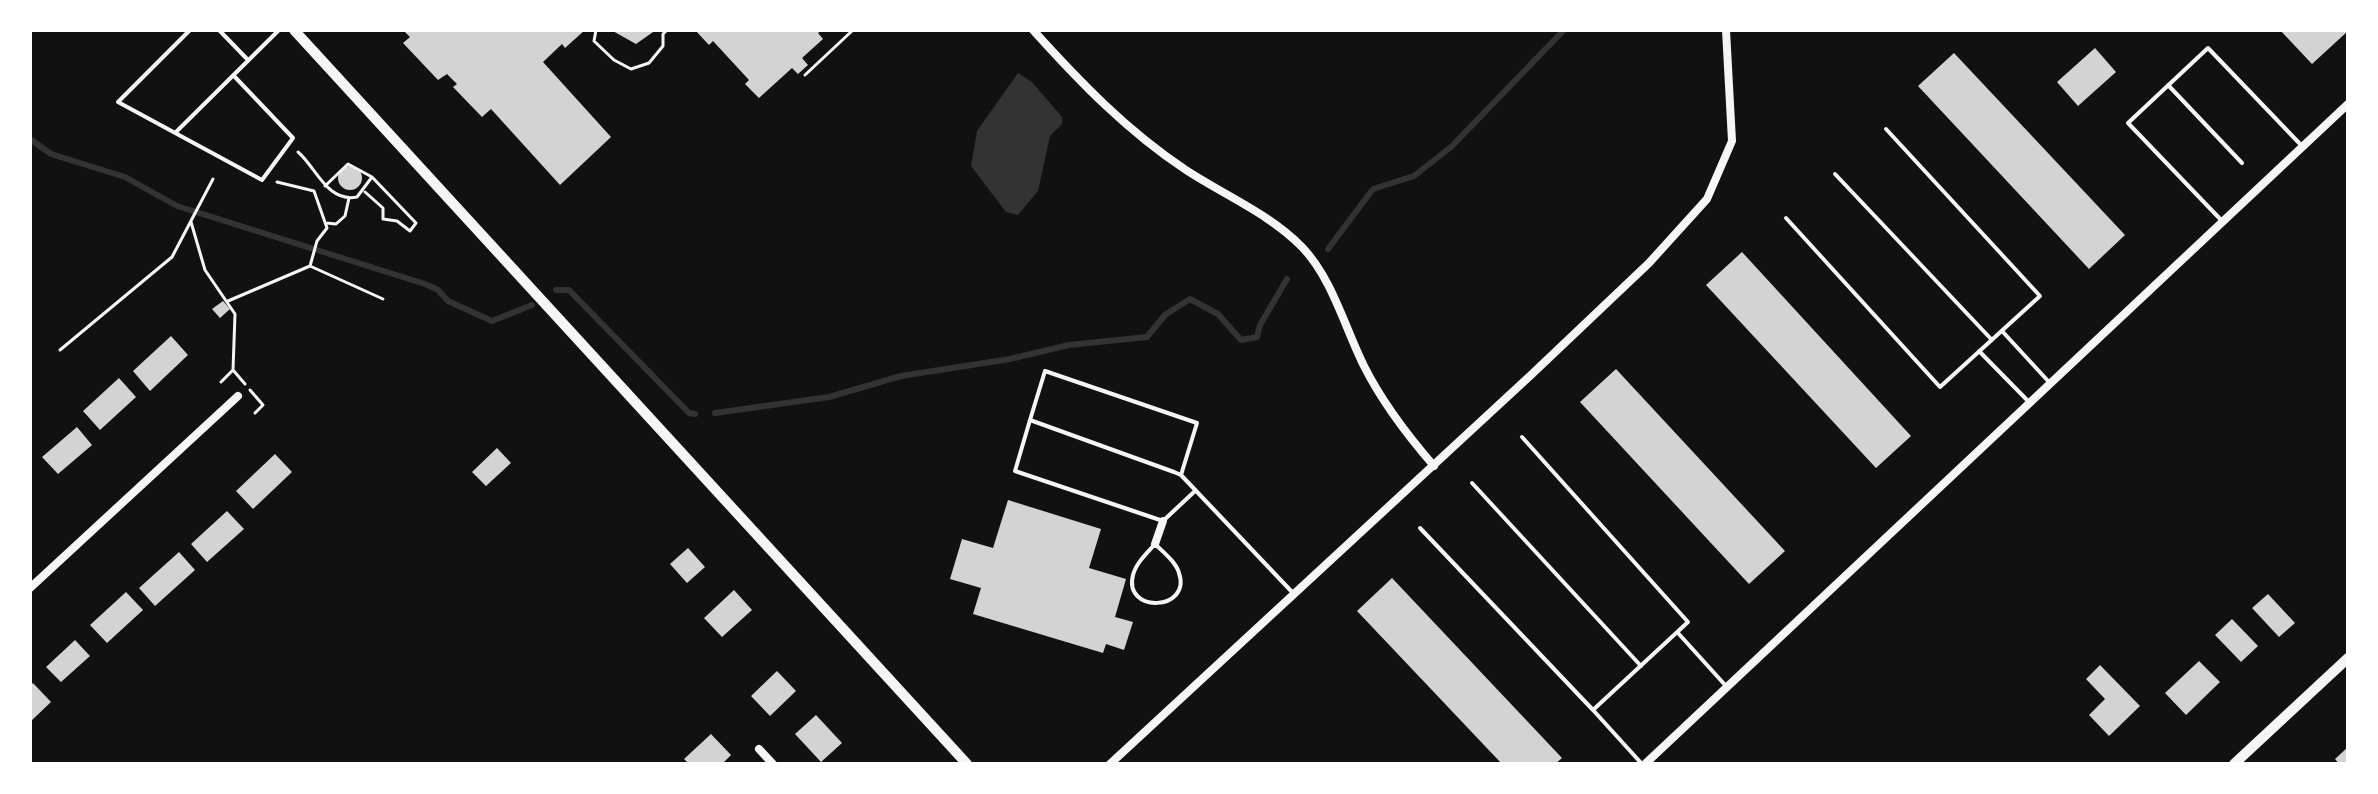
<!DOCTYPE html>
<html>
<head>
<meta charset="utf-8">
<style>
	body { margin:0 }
	#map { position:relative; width:2378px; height:794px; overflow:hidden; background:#111; font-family:"Roboto Condensed",sans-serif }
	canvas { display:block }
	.frame { position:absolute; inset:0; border:32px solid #fff; pointer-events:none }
</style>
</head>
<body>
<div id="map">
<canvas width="2378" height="794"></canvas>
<div class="frame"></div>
</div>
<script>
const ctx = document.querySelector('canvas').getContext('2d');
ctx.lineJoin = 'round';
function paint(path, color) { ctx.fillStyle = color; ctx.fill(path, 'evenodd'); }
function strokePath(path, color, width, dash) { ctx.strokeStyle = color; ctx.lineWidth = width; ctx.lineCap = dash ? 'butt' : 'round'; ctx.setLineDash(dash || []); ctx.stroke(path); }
paint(new Path2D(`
	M1018,73l14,9 30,35v7l-12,12 -12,55 -20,24 -12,-3 -35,-46 6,-35z`), '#333');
strokePath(new Path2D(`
	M30,139l21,15 74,23 52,29 248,78 13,6 10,11 44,20 40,-16
	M1328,249l45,-60 41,-13 37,-29 113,-117
	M556,290h13l120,123 6,1
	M715,413l114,-16 72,-21 109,-17 59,-14 78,-8 18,-22 25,-16 28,15 23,26 16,-3 3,-12 27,-46`), '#333', 6);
paint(new Path2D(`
	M403,30h182l-20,18 -3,-4 -19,18 68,75 -51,48 -69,-76 -9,8 -29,-30 4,-3 -10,-10 -9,6 -35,-37 7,-6z
	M611,30h45l-20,14z
	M695,30h127l-4,3 5,6 -21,19 6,7 -10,9 -6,-6 -33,30 -14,-14 4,-4 -36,-39 -4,4z
	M2280,30h68v1l-36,33z
	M2095,48l21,24 -38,34 -21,-24z
	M1954,53l171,182 -36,34 -171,-183z
	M338 178a12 12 0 1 1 24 0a12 12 0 1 1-24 0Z
	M1742,252l169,184 -35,32 -170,-183z
	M223,301l7,8 -10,9 -8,-9z
	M171,336l17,19 -38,36 -17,-20z
	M1616,369l169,182 -36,33 -169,-182z
	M119,378l17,19 -36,33 -17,-19z
	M77,427l15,18 -34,29 -16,-17z
	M497,448l14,15 -25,23 -14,-14z
	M275,454l17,18 -39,37 -17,-18z
	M1008,500l93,29 -12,39 37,11 -11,38 18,5 -9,28 -18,-6 -3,9 -130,-39 8,-26 -31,-9 12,-40 31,9z
	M227,511l17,18 -37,33 -16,-18z
	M688,548l17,19 -18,16 -17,-19z
	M179,552l16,18 -40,36 -16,-18z
	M1392,578l170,180 -7,6h-53l-145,-153z
	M734,590l18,20 -30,27 -18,-19z
	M126,592l17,18 -36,33 -17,-18z
	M2268,594l27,29 -16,14 -27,-29z
	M2232,619l26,27 -17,16 -26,-27z
	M75,640l15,16 -29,26 -15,-15z
	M2199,661l21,21 -34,33 -21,-22z
	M2100,665l40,41 -31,30 -20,-21 16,-16 -19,-20z
	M777,671l19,20 -26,25 -19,-20z
	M33,683l18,19 -21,20v-36z
	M816,715l26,28 -21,19 -26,-28z
	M711,734l20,21 -9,9h-33l-5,-5z
	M2348,747v17h-9l-4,-5z`), '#d3d3d3');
strokePath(new Path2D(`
	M596,30l-2,11 20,19 17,9 18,-6 14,-17v-12l4,-4
	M805,75l48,-45
	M298,152c18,15 29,51 59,45l15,-20 -24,-13 -23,22
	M277,182l37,9 13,37 -10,13 -7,25
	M365,192l18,16v11l14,2 13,10 6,-8 -44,-46
	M191,222l14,48 30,44 -2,56
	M326,223l10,1 9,-8 4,-18
	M228,301l82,-35 73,33
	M60,350l112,-93 41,-78
	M221,382l12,-12 12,14
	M250,390l13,15 -8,8`), '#f5f5f5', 3);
strokePath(new Path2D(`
	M190,30l-72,72 144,78 31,-42 -59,-62
	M219,30l29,30
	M2168,85l74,78
	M176,132l103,-102
	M1835,174l157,166
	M1786,218l154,169 100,-91 -154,-167
	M2223,222l-95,-99 80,-75 93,97
	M2002,331l47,51
	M1979,351l49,50
	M1030,420l15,-49 152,52 -16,52
	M1472,483l169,183
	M1195,491l-32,30 -148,-50 15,-51 144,52 7,3 112,118
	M1420,528l173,182 95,-88 -166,-185
	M1155,544c8,8 21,18 24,29 13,38 -56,41 -46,2 3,-12 14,-22 22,-31z
	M1678,633l48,53
	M1593,710l49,54`), '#f5f5f5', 4);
strokePath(new Path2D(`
	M1033,30c47,52 94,101 153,140 38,25 84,44 116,77 30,31 43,81 62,119 18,36 44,70 70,100
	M1155,544l8,-23
	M30,588l208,-192
	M759,749l14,15
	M1110,764l421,-389 118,-112 58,-64 25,-58 -6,-111
	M1645,764l703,-660`), '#f5f5f5', 8);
strokePath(new Path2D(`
	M294,30l673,734
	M2234,764l114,-106`), '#f5f5f5', 10);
</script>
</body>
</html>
